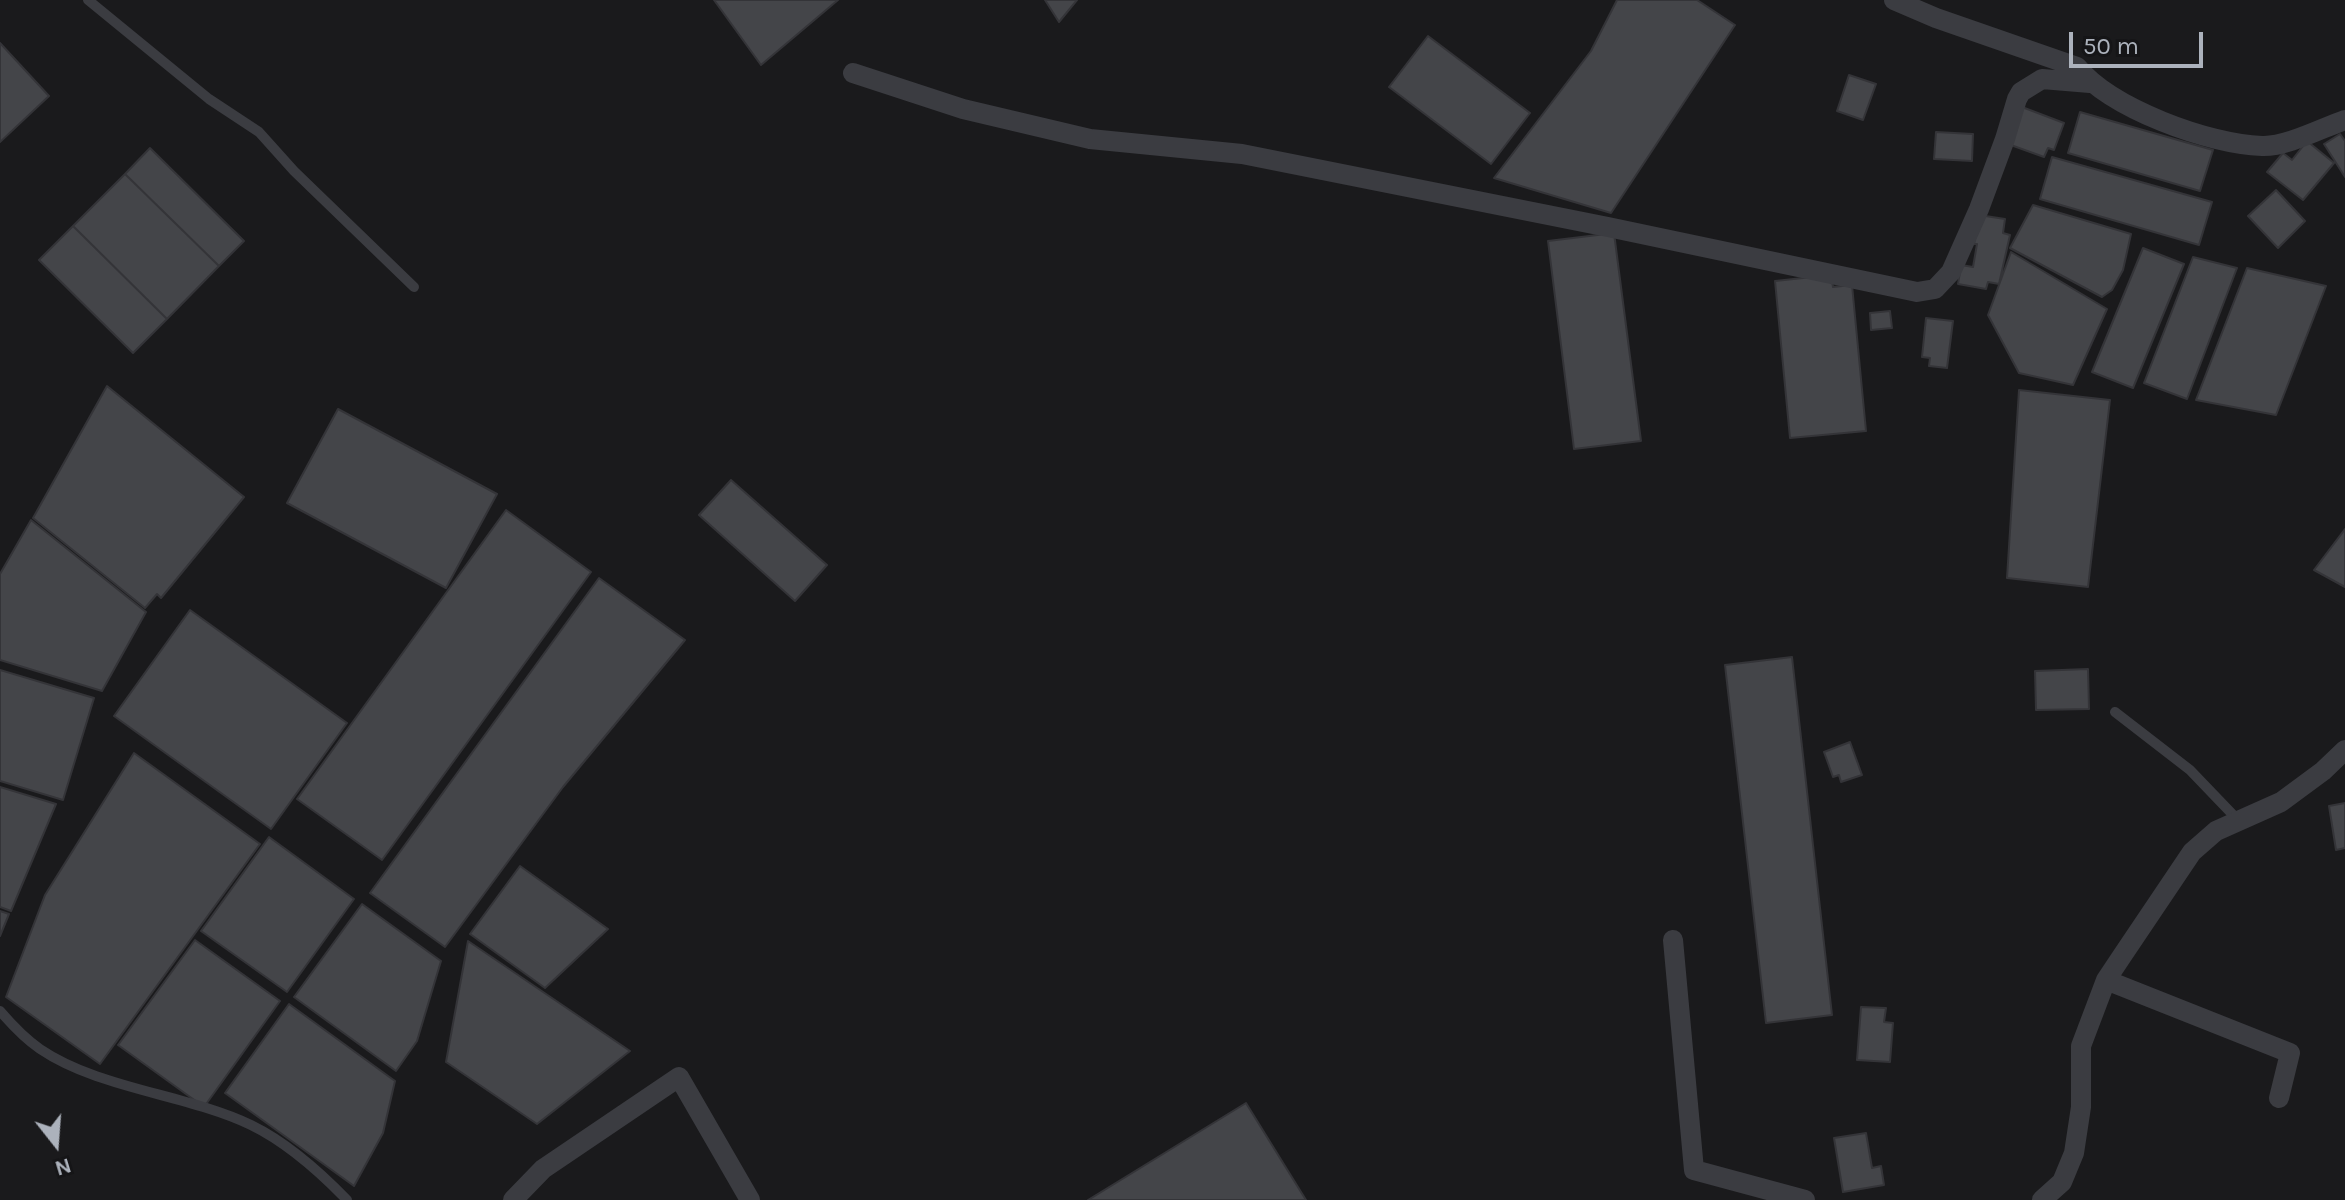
<!DOCTYPE html>
<html>
<head>
<meta charset="utf-8">
<style>
	body { margin:0 }
	#map { position:relative; width:2345px; height:1200px; overflow:hidden; background:#1a1a1c; font-family:Karla,sans-serif }
	canvas { display:block }
	.north { position:absolute; left:16px; top:1104px; width:80px; height:80px; -webkit-text-stroke:6px #151517; paint-order:stroke; rotate:163deg; font-size:22px; font-weight:700; line-height:32px; text-align:center; color:#acb2bc }
	.north::after { content:''; display:block; margin:auto; width:28px; height:36px; background:#acb2bc; clip-path:polygon(50% 0,100% 100%,50% 72%,0 100%) }
	.scale { position:absolute; left:2069px; top:32px; width:134px; height:36px; box-sizing:border-box; border:4px solid #acb2bc; border-top:0; padding-left:10px; font-size:24px; line-height:28px; white-space:nowrap; color:#acb2bc; -webkit-text-stroke:6px #151517; paint-order:stroke }
</style>
</head>
<body>
<div id="map">
<canvas width="2345" height="1200"></canvas>
<div class="north">N</div>
<div class="scale">50 m</div>
</div>
<script>
const ctx = document.querySelector('canvas').getContext('2d');
ctx.lineJoin = 'round';
function paint(path, color) { ctx.fillStyle = color; ctx.fill(path, 'evenodd'); }
function strokePath(path, color, width, dash) { ctx.strokeStyle = color; ctx.lineWidth = width; ctx.lineCap = dash ? 'butt' : 'round'; ctx.setLineDash(dash || []); ctx.stroke(path); }
const building = new Path2D(`
	M714,0h124l-77,65z
	M1045,0h32l-18,22z
	M1617,0h80l38,25 -124,188 -117,-35 97,-127z
	M1428,36l102,77 -39,51 -102,-77z
	M0,43l49,53 -49,46z
	M1849,75l27,9 -13,36 -26,-9z
	M2022,107l42,16 -10,27 -6,-2 -4,9 -36,-13z
	M2080,112l133,38 -13,41 -132,-38z
	M1936,132l37,2 -1,27 -38,-2z
	M2340,134l5,7v36l-21,-33z
	M2307,141l27,22 -31,37 -36,-28 16,-19 9,7z
	M150,148l94,93 -25,25 -94,-92z
	M2052,157l160,45 -13,43 -159,-46z
	M125,174l94,92 -52,53 -94,-93z
	M2276,190l29,31 -27,27 -30,-32z
	M2033,205l98,29 -8,36 -11,20 -10,7 -92,-49z
	M1979,215l26,4 -2,14 7,2 -11,49 -11,-2 -2,7 -28,-5 3,-19 12,2 4,-23h-3z
	M73,226l94,93 -34,34 -94,-93z
	M1614,233l27,208 -67,8 -26,-208z
	M2143,248l41,16 -51,124 -41,-16z
	M2011,252l96,57 -34,76 -54,-12 -31,-58z
	M2193,257l44,11 -50,131 -43,-16z
	M2247,268l79,18 -50,129 -80,-15z
	M1831,275l2,12 19,-2 14,146 -76,7 -15,-157z
	M1890,311l2,17 -21,2 -1,-17z
	M1926,318l27,3 -6,47 -18,-2 1,-8 -8,-1z
	M107,386l137,111 -83,101 -4,-4 -12,14 -112,-90z
	M2019,390l91,10 -22,187 -81,-9z
	M338,409l159,85 -51,94 -159,-85z
	M731,480l96,85 -32,36 -96,-86z
	M506,510l85,62 -209,288 -85,-61z
	M31,520l115,92 -44,79 -102,-31v-86z
	M2345,529v58l-31,-17z
	M599,578l86,62 -122,147 -118,160 -75,-54z
	M190,610l157,113 -76,106 -157,-113z
	M1792,657l40,358 -66,8 -41,-358z
	M2088,669l1,40 -53,1 -1,-39z
	M0,670l94,28 -31,102 -63,-19z
	M1850,742l12,33 -21,7 -2,-7 -6,2 -9,-25z
	M134,753l126,91 -160,220 -94,-67 39,-102z
	M0,787l56,17 -45,107 -11,-4z
	M2345,803v45l-9,2 -7,-44z
	M269,837l85,62 -67,93 -86,-61z
	M520,866l88,63 -63,59 -75,-54z
	M362,904l79,57 -24,80 -21,30 -102,-74z
	M0,911l9,3 -9,22z
	M195,940l85,61 -76,106 -86,-62z
	M468,941l162,110 -93,73 -91,-62z
	M289,1004l106,77 -12,52 -29,53 -129,-93z
	M1861,1007l25,1 -2,14 9,1 -3,39 -33,-2z
	M1246,1103l60,97h-218z
	M1866,1133l6,35 9,-2 3,19 -41,7 -9,-54z`);
paint(building, '#444549');
strokePath(building, '#343438', 2);
strokePath(new Path2D(`
	M88,0l121,99 50,33 35,39 120,116
	M2115,712l75,58 47,49
	M0,1011c12,14 24,27 40,38 59,40 146,45 211,76 37,18 68,46 96,75`), '#3b3c41', 10);
strokePath(new Path2D(`
	M1894,0l42,18 141,49c35,42 131,77 185,79 24,1 60,-18 83,-26
	M853,73l110,36 127,30 152,15 366,73 309,65 18,-3 16,-17 28,-63 26,-70 12,-40 4,-7 21,-13 48,4
	M1673,940l21,230 111,30
	M2106,980l184,73 -11,45
	M513,1200l30,-31 136,-92 71,123
	M2042,1200l20,-18 12,-29 7,-46v-61l25,-66 16,-24 70,-104 24,-21 65,-29 42,-31 22,-21`), '#3b3c41', 20);
</script>
</body>
</html>
